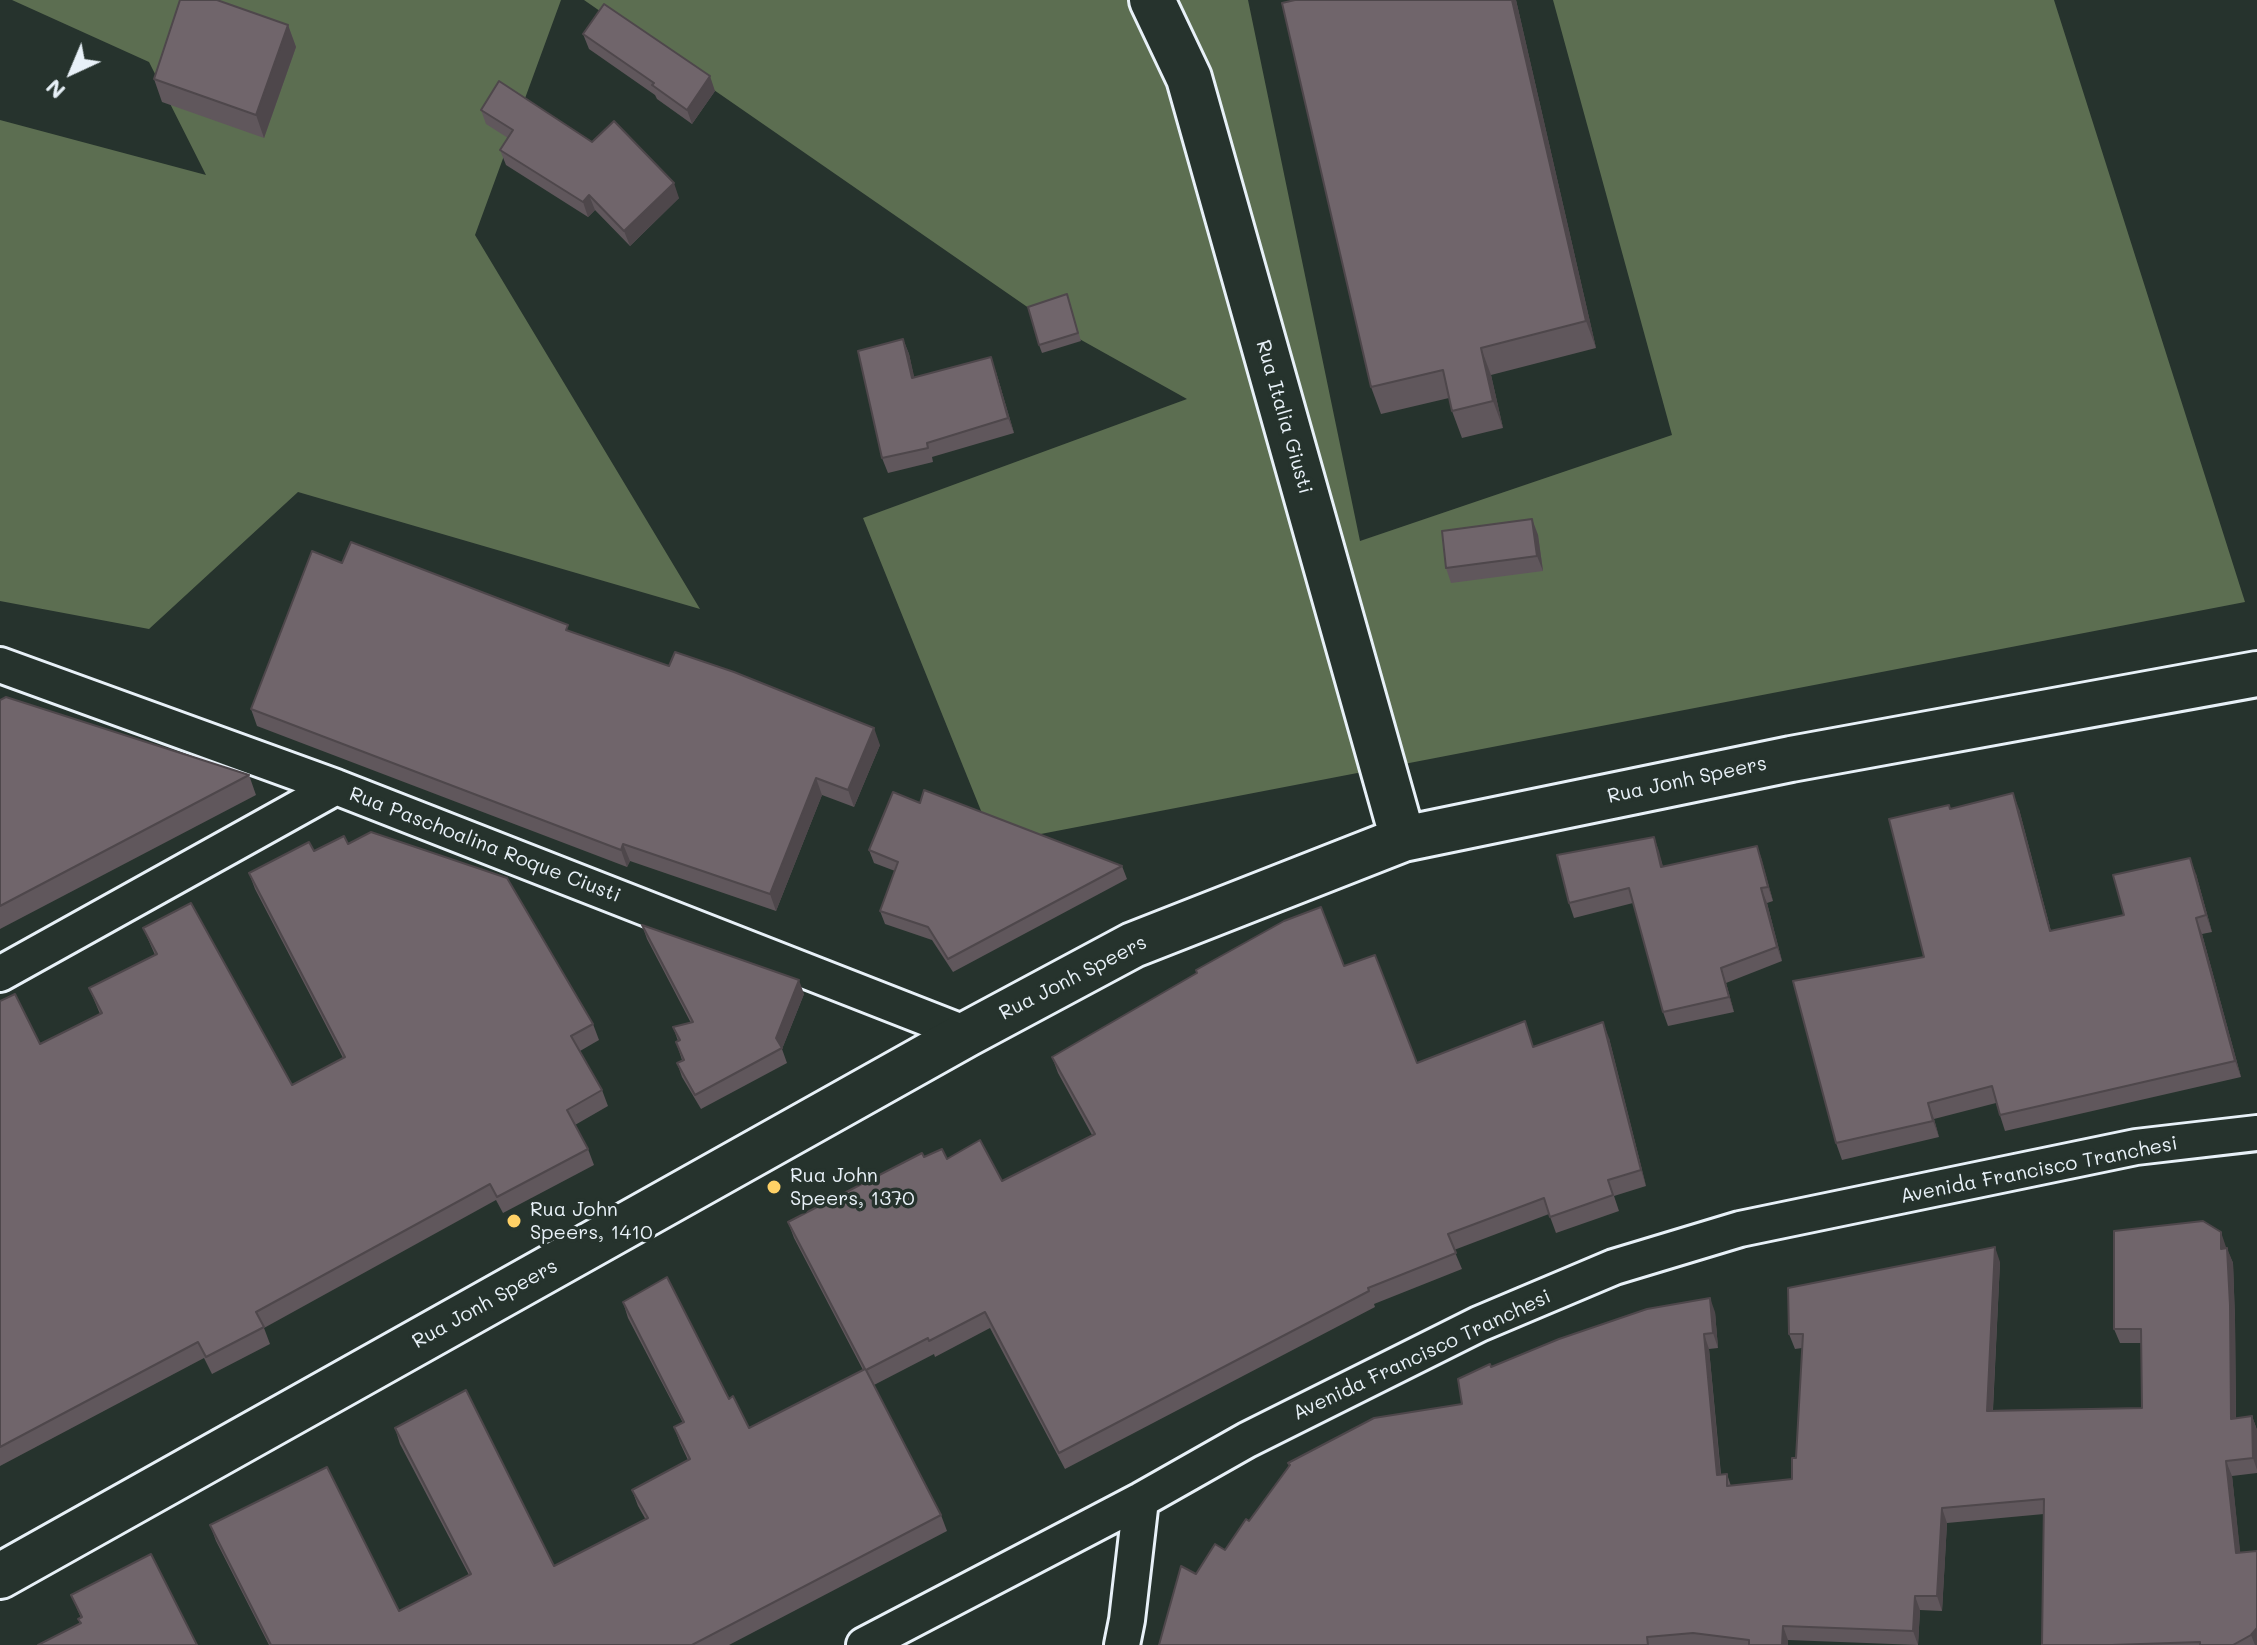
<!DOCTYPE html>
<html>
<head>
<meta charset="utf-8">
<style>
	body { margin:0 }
	#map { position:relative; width:2257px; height:1645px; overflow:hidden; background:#26332d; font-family:Mali,sans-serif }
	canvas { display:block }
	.north { position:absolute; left:32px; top:32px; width:80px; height:80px; -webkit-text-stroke:6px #26332d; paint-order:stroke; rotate:224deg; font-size:22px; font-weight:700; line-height:32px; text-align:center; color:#e8f1f8 }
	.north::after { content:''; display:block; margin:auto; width:28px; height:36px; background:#e8f1f8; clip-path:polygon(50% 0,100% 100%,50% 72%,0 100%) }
</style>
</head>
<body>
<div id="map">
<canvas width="2257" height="1645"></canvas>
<div class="north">N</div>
</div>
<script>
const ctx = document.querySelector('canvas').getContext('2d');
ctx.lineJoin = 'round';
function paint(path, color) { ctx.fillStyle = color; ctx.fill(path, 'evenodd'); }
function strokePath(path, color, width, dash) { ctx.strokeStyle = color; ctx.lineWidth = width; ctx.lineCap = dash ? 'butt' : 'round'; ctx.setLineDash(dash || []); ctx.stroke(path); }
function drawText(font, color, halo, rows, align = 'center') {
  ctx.font = font + ' Mali,sans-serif'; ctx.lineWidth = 7; ctx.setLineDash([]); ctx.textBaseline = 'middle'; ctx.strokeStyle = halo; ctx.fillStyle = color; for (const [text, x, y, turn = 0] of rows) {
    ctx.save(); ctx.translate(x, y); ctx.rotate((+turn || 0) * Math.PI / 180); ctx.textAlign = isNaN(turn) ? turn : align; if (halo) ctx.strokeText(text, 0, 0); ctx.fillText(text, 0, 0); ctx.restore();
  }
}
paint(new Path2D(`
	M12,0h549l-86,235 225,374 -402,-117 -149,137 -149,-28v-481l206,55 -57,-113z
	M584,0h664l112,541 312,-106 -119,-435h501l191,602 -1251,241 -131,-325 324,-119 -138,-77z`), '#5c6e51');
const street = new Path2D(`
	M0,665l336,122 631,247
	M0,974l336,-187
	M864,1645l277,-145 106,-60 232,-116 135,-57 126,-38 396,-82 121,-14
	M1122,1645l5,-25 14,-120`);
const secondary = new Path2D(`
	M1152,0l37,78 214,761
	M0,1576l967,-542 166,-89 270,-106 388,-80 466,-85`);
strokePath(street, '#e8f1f8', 40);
strokePath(secondary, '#e8f1f8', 50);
strokePath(street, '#26332d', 34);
strokePath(secondary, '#26332d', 44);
paint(new Path2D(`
	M1516,0l80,348 -105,27 12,53 -41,10 -10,-27 -3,-13 -68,16 -10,-27z
	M288,25l8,22 -32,91 -102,-36 -8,-23z
	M583,34l132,57 -23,33 -35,-25 -2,-4 -66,-46z
	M481,110l111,32 87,56 -49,48 -35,-36 -7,7 -82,-52 -6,-15 8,-12 -22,-14z
	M1067,294l14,47 -39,12 -3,-8z
	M903,339l6,15 5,24 82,-6 18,61 -82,24 1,5 -45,11 -6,-15z
	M1532,519l6,16 5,36 -92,12 -5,-15z
	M342,563l228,69 310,113 -26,62 -32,-12 -46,116 -146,-50 -3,6 -370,-141 -6,-17z
	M0,700l249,75 7,20 -256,134z
	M1950,809h69l32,122 73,-16 72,-41 16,58 -10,2 39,143 -236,54 -9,-28 -62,16 5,18 -97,23 -6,-17 88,-186z
	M1654,837l9,30 94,-21 16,55 -6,2 15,58 -56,22 8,29 -66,14 -5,-14 -30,-109 -59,15 -5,-15z
	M348,844l245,180 6,16 -19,11 22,39 6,16 -33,19 13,24 6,16 -91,48 -7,-13 -232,128 6,16 -58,30 -8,-16 -204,108v-465l40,43 60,-30 -11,-26 66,-33 -12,-27 149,157 51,-27 -88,-169 -6,-16 65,-22z
	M869,850l253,16 5,13 -174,93 -21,-32 -47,-16 -5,-13 15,-40 -21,-8z
	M642,925l162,69 -22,55 5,14 -86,46 -19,-32 -5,-14 5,-3 -6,-18 2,-1 -5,-14 18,-4 -44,-84z
	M1344,966l73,97 192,-25 37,148 -32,10 5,15 -63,22 -7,-19 -95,36 8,19 -88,35 1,3 -310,162 -75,-141 -55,29 -1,-3 -60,31 67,130 6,16 -218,114h-460l-53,-104 -6,-16 189,86 70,-36 -69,-131 -5,-16 159,138 92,-46 -8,-14 -6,-16 56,-30 -8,-17 -6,-16 9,-4 -55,-105 -5,-16 106,97 20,29 114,-58 -69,-132 -6,-16 136,-65 23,2 55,22 90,-46 -34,-62 -6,-16z
	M2226,1247l7,16 2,57 1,98 16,-2 5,14v43l-25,3 8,77 17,92h-215l2,-131 -97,9 -5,88 -22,-1 -2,35 -130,-5v5h-629l37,-71 29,-24 24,-29 40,-55 -1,-3 174,-59 29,-37 224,-55 3,36 -9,1 12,125h6l4,12 61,-7 4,-21 6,-110 -7,1 -6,-15 211,-72 -7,148 149,-2 -1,-65h-21l-6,-14z
	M71,1595l126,50 -117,-21 -2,-5 3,-1z`), '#60575c');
paint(new Path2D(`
	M1512,0h4l80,348 -10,-27z
	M288,25l8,22 -32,91 -8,-23z
	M710,76l5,15 -23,33 -5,-14z
	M674,183l5,15 -49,48 -6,-15z
	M589,195l6,15 -7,7 -5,-15z
	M903,339l6,15 9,39 -6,-15z
	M1481,348l10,27 12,53 -10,-27z
	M991,357l5,15 18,61 -6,-15z
	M1532,519l6,16 5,36 -6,-15z
	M874,728l6,17 -26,62 -6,-17z
	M816,778l6,17 -46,116 -6,-17z
	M2013,793l6,16 36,139 -5,-17z
	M1654,837l5,14 8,31 -6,-15z
	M623,844l7,17 -3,6 -6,-17z
	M1757,846l5,14 11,41 -5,-14z
	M2190,858l6,16 16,58 -6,-17z
	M1761,888l6,15 15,58 -5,-14z
	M2196,918l6,16 39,143 -6,-16z
	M1721,968l5,15 8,29 -5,-15z
	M799,980l5,14 -22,55 -6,-11z
	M1603,1022l6,16 37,148 -5,-16z
	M1928,1103l6,16 5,18 -6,-16z
	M2221,1232l5,15 1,16 -6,-14z
	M1995,1247l5,15 -8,163 -5,-14z
	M2227,1248l6,15 2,57 1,114 -5,-15z
	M1710,1298l5,14 3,36 -5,-15z
	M1704,1334l5,15 13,140 -5,-14z
	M2252,1416l5,14v40l-4,-12z
	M2226,1461l6,15 10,92 -6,-15z
	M1942,1508l5,15 -5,88 -5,-15z
	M1915,1596l5,14 -2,35 -5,-14z
	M1783,1626l5,14v5h-6z
	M2257,1628v17h-2l-4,-10z`), '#4e474b');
const building = new Path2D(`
	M180,0h37l71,25 -32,90 -102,-36z
	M1295,0h217l74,321 -105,27 12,53 -41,10 -9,-41 -72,17 -89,-384z
	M604,4l106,72 -23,34 -35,-25 2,-2 -71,-49z
	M499,81l93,61 22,-21 60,62 -50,48 -35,-36 -6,7 -83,-52 13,-20 -32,-20z
	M1067,294l11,39 -39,12 -11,-38z
	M903,339l9,39 79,-21 17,61 -81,25 1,5 -46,10 -24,-107z
	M1532,519l5,37 -91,12 -4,-37z
	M351,542l217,83 -2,5 103,36 6,-14 59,20 140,56 -26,62 -32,-12 -46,116 -147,-50 -2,6 -370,-141 61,-158 30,12z
	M6,697l243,78 -249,131v-206z
	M924,790l198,76 -174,93 -20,-32 -48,-16 18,-49 -29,-12 24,-58 27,11z
	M2013,793l37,138 74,-16 -11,-40 77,-17 16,57 -10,3 39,143 -235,54 -8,-29 -64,17 5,18 -97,22 -43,-162 131,-24 -35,-138 60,-14 1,4z
	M371,832l136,46 86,146 -22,12 31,54 -35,20 21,39 -91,48 -7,-13 -234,128 8,15 -58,30 -8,-15 -198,105v-446l15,-7 25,50 62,-31 -13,-25 68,-34 -14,-26 48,-25 101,182 53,-28 -96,-184 60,-31 5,9 30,-15 4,8z
	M1654,837l7,30 96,-21 11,41 -7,1 16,59 -56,21 8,29 -66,15 -34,-124 -60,15 -12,-48z
	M1321,907l23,59 31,-11 42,108 108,-42 8,26 70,-25 38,148 -33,10 5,15 -63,22 -6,-19 -96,36 8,19 -88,35 1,3 -310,162 -74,-141 -56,29 -1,-3 -62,32 75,145 -249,130h-421l-61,-120 117,-58 72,144 72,-37 -76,-146 71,-38 88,176 94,-48 -16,-28 58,-31 -16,-32 10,-5 -61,-120 44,-25 62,122 4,-3 16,32 116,-59 -77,-147 134,-69 2,4 18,-8 5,10 33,-19 22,41 93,-47 -43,-77 145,-84 -1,-3 88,-49z
	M642,925l157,55 -23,58 6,10 -87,47 -18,-32 7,-3 -8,-18 4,-2 -7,-13 20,-5z
	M2203,1221l18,11v17l6,-1 3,57 1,114 21,-3 1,42 -27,3 10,92 21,-2v77l-6,7 -18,10h-33v-3l-88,3h-70l2,-146 -102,9 -5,88h-22l-2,35 -130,-5 -1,19h-33v-5l-56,-7 -46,4 1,8h-489l22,-79 15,8 19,-30 10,6 21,-31 3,2 41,-56 -2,-2 86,-45 88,-14 -4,-25 32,-15 1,3 68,-28 88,-30 63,-11 3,35 -9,1 13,141 10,-1v12l65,-7v-21h4l7,-124h-14l-1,-46 207,-41 -8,164 155,-3 -1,-79h-27v-98z
	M151,1554l46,91h-159l43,-22 -3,-4 4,-2 -11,-22z`);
paint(building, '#70656b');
strokePath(building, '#4e474b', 2);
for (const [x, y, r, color] of [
	[774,1187,8,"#ffd166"],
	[514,1221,8,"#ffd166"]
]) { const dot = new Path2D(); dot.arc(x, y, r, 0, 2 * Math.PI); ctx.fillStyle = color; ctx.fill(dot); strokePath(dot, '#26332d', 3); }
drawText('20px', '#e8f1f8', '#26332d', [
	["Rua Italia Giusti",1284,417,74],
	["Rua Jonh Speers",1687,780,-12],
	["Rua Paschoalina Roque Ciusti",485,845,21],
	["Rua Jonh Speers",1073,978,-27],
	["Avenida Francisco Tranchesi",2039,1170,-11],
	["Rua Jonh Speers",485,1304,-29],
	["Avenida Francisco Tranchesi",1422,1355,-25]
]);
drawText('20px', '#e8f1f8', '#26332d', [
	["Rua John",790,1176],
	["Speers, 1370",790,1199],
	["Rua John",530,1210],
	["Speers, 1410",530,1233]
], 'left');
</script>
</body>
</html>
